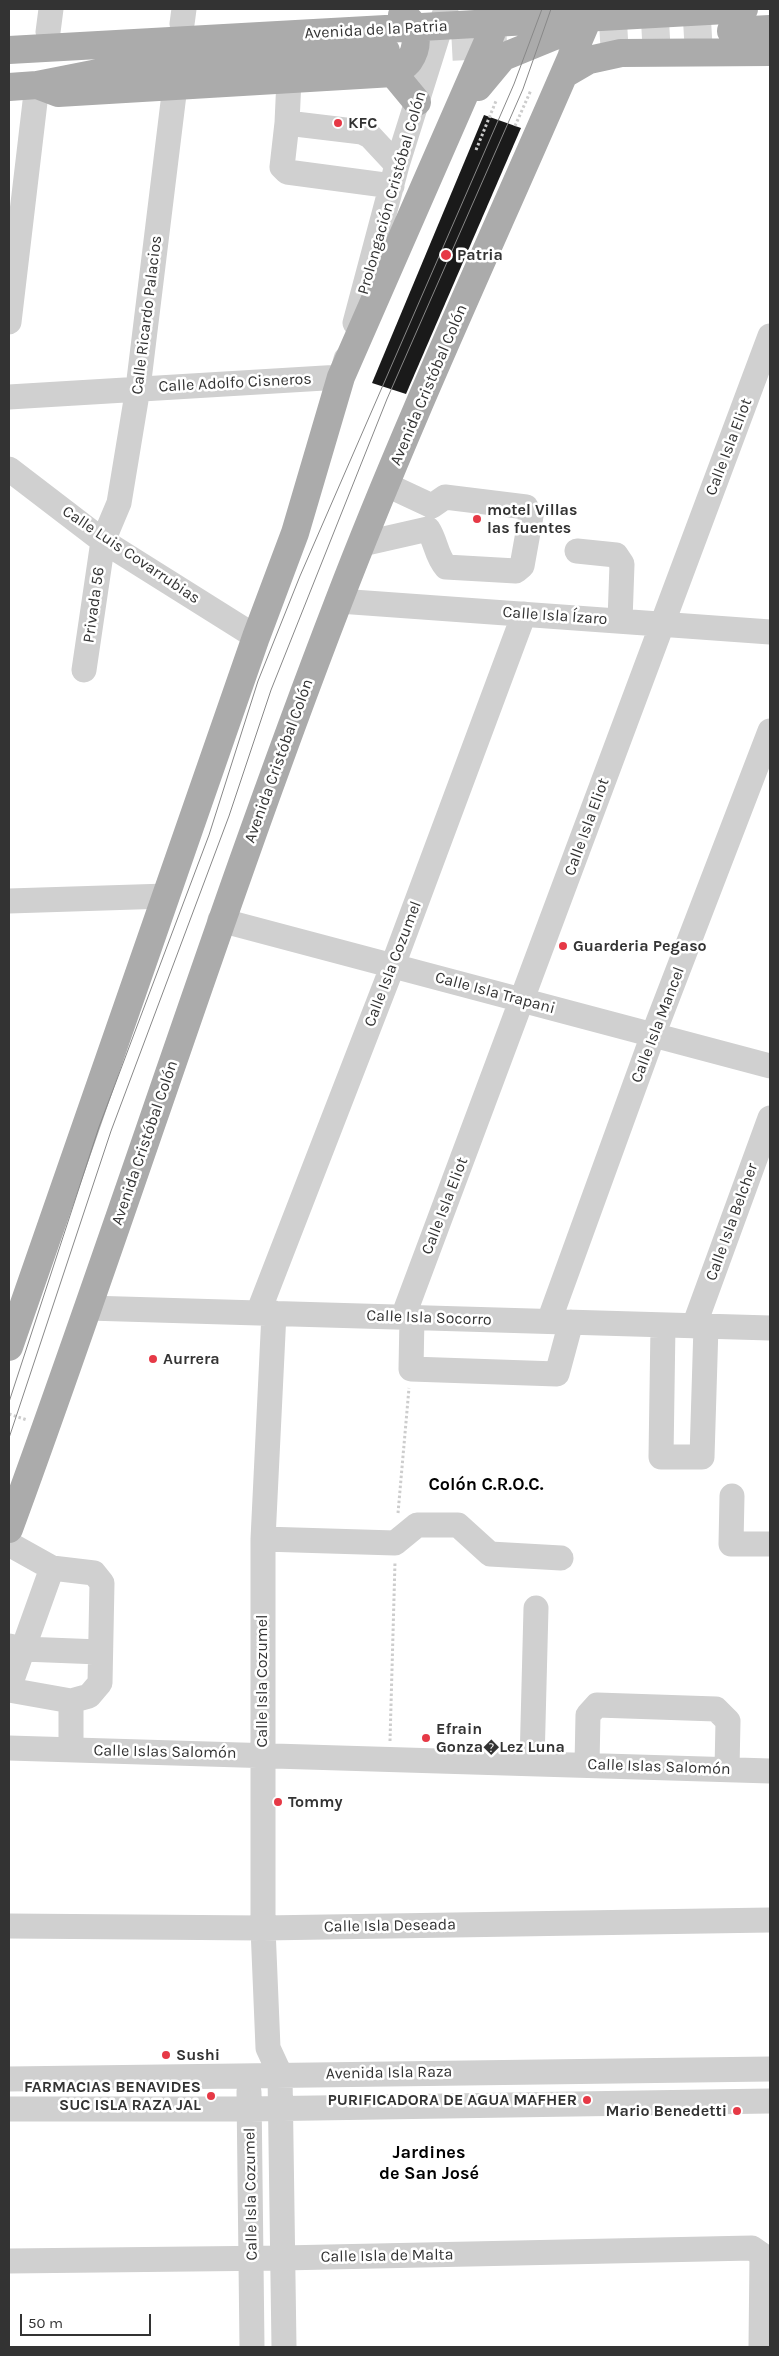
<!DOCTYPE html>
<html>
<head>
<meta charset="utf-8">
<style>
	body { margin:0 }
	#map { position:relative; width:779px; height:2356px; overflow:hidden; background:#fff; font-family:Karla,sans-serif }
	canvas { display:block }
	.frame { position:absolute; inset:0; border:10px solid #333; pointer-events:none }
	.scale { position:absolute; left:20px; top:2314px; width:131px; height:22px; box-sizing:border-box; border:2px solid #333; border-top:0; padding-left:6px; font-size:15px; line-height:18px; white-space:nowrap; color:#333; -webkit-text-stroke:4px #fff; paint-order:stroke }
</style>
</head>
<body>
<div id="map">
<canvas width="779" height="2356"></canvas>
<div class="frame"></div>
<div class="scale">50 m</div>
</div>
<script>
const ctx = document.querySelector('canvas').getContext('2d');
ctx.lineJoin = 'round';
function paint(path, color) { ctx.fillStyle = color; ctx.fill(path, 'evenodd'); }
function strokePath(path, color, width, dash) { ctx.strokeStyle = color; ctx.lineWidth = width; ctx.lineCap = dash ? 'butt' : 'round'; ctx.setLineDash(dash || []); ctx.stroke(path); }
function drawText(font, color, halo, rows, align = 'center') {
  ctx.font = font + ' Karla,sans-serif'; ctx.lineWidth = 5; ctx.setLineDash([]); ctx.textBaseline = 'middle'; ctx.strokeStyle = halo; ctx.fillStyle = color; for (const [text, x, y, turn = 0] of rows) {
    ctx.save(); ctx.translate(x, y); ctx.rotate((+turn || 0) * Math.PI / 180); ctx.textAlign = isNaN(turn) ? turn : align; if (halo) ctx.strokeText(text, 0, 0); ctx.fillText(text, 0, 0); ctx.restore();
  }
}
paint(new Path2D(`
	M484,115l37,13 -115,266 -34,-11z`), '#1a1a1a');
strokePath(new Path2D(`
	M558,41l173,-10
	M410,49l97,-5`), '#d6d6d6', 28, [28, 14]);
strokePath(new Path2D(`
	M515,126l16,-36
	M476,150l20,-49
	M9,1414l18,6
	M398,1513l11,-125
	M390,1741l5,-179`), '#cdcdcd', 3, [2.5, 2.5]);
strokePath(new Path2D(`
	M182,24l2,-15
	M48,32l3,-23
	M289,79l-2,44 75,9 8,4 27,29
	M287,123l-5,44 5,5 105,14
	M9,322l28,-237
	M355,323l42,-158 49,-156
	M9,397l332,-20 5,-18
	M9,469l94,72 153,96
	M362,544l66,-15c8,12 8,27 18,38l70,4 6,-5 9,-50 -5,-9 -81,-10 -13,9 -45,-21
	M577,551l39,4 6,9 -2,57
	M339,601l431,31
	M84,670l19,-129 16,-38 19,-115 37,-302
	M9,901l158,-5
	M220,920l550,146
	M88,1308l682,20
	M258,1313l135,-348 131,-351
	M274,1313l-11,226v389l5,120 12,26 4,273
	M403,1317l367,-981
	M412,1317l-1,52 146,5 14,-52
	M549,1321l104,-286 117,-304
	M663,1325l-2,132h41l4,-131
	M694,1326l76,-208
	M732,1496l-1,48h39
	M263,1539l132,4 22,-18h41l32,29 71,4
	M9,1544l43,24
	M9,1646l14,3 77,3
	M9,1688l43,-120 42,5 8,10 -2,100 -11,13 -18,5
	M9,1690l62,11v49
	M9,1748l761,23
	M532,1763l4,-155
	M587,1765l1,-50 9,-10 119,4 12,12 -1,48
	M9,1926l254,2 507,-8
	M9,2079l761,-10
	M249,2092l3,255
	M9,2109h241l520,-8
	M9,2261l273,-3 470,-10 10,7 -1,92`), '#d0d0d0', 25);
strokePath(new Path2D(`
	M731,31l39,-2
	M9,50l735,-41
	M393,73l24,29
	M565,74l24,-14 32,-7 149,-1
	M37,85l21,8 335,-20c5,-4 13,-7 16,-12 10,-14 10,-38 -7,-46
	M9,87l28,-2 71,-14 278,-20
	M478,87l25,-30 66,-27 8,-2
	M9,1347l247,-710 39,-104 46,-156 161,-368
	M9,1529c113,-307 211,-620 329,-926 77,-201 170,-396 254,-594`), '#ababab', 28);
strokePath(new Path2D(`
	M9,1402l90,-275 110,-292 49,-154 42,-105 214,-492 28,-75
	M9,1438l102,-307 118,-315 42,-126 116,-291 136,-310 28,-80`), '#888', 1);
for (const [x, y, r, color] of [
	[338,123,5,"#e63946"],
	[446,255,6,"#e63946"],
	[477,519,5,"#e63946"],
	[563,946,5,"#e63946"],
	[153,1359,5,"#e63946"],
	[426,1738,5,"#e63946"],
	[278,1802,5,"#e63946"],
	[166,2055,5,"#e63946"],
	[211,2096,5,"#e63946"],
	[587,2100,5,"#e63946"],
	[737,2111,5,"#e63946"]
]) { const dot = new Path2D(); dot.arc(x, y, r, 0, 2 * Math.PI); ctx.fillStyle = color; ctx.fill(dot); strokePath(dot, '#fff', 2); }
drawText('16px', '#333', '#fff', [
	["Avenida de la Patria",376,30,-3],
	["Prolongación Cristóbal Colón",392,193,-74],
	["Calle Ricardo Palacios",147,315,-83],
	["Calle Adolfo Cisneros",235,383,-3],
	["Avenida Cristóbal Colón",429,385,-67],
	["Calle Isla Eliot",729,447,-69],
	["Calle Luis Covarrubias",131,555,34],
	["Privada 56",94,605,-82],
	["Calle Isla Ízaro",555,616,4],
	["Avenida Cristóbal Colón",279,761,-70],
	["Calle Isla Eliot",587,827,-70],
	["Calle Isla Cozumel",393,964,-69],
	["Calle Isla Trapani",495,993,15],
	["Calle Isla Mancel",658,1025,-69],
	["Avenida Cristóbal Colón",145,1143,-71],
	["Calle Isla Eliot",445,1206,-69],
	["Calle Isla Belcher",732,1222,-70],
	["Calle Isla Socorro",429,1318,2],
	["Calle Isla Cozumel",262,1681,-90],
	["Calle Islas Salomón",165,1752,1],
	["Calle Islas Salomón",659,1767,2],
	["Calle Isla Deseada",390,1926,-1],
	["Avenida Isla Raza",389,2073,-1],
	["Calle Isla Cozumel",251,2194,-91],
	["Calle Isla de Malta",387,2256,-1]
]);
drawText('bold 16px', '#333', '#fff', [
	["KFC",348,123],
	["Patria",457,255],
	["motel Villas",487,510],
	["las fuentes",487,528],
	["Guarderia Pegaso",573,946],
	["Aurrera",163,1359],
	["Efrain",436,1729],
	["Gonza�Lez Luna",436,1747],
	["Tommy",288,1802],
	["Sushi",176,2055],
	["FARMACIAS BENAVIDES",201,2087,"right"],
	["SUC ISLA RAZA JAL",201,2105,"right"],
	["PURIFICADORA DE AGUA MAFHER",577,2100,"right"],
	["Mario Benedetti",727,2111,"right"]
], 'left');
drawText('bold 18px', '#000', '#fff', [
	["Colón C.R.O.C.",486,1485],
	["Jardines",429,2153],
	["de San José",429,2174]
]);
</script>
</body>
</html>
